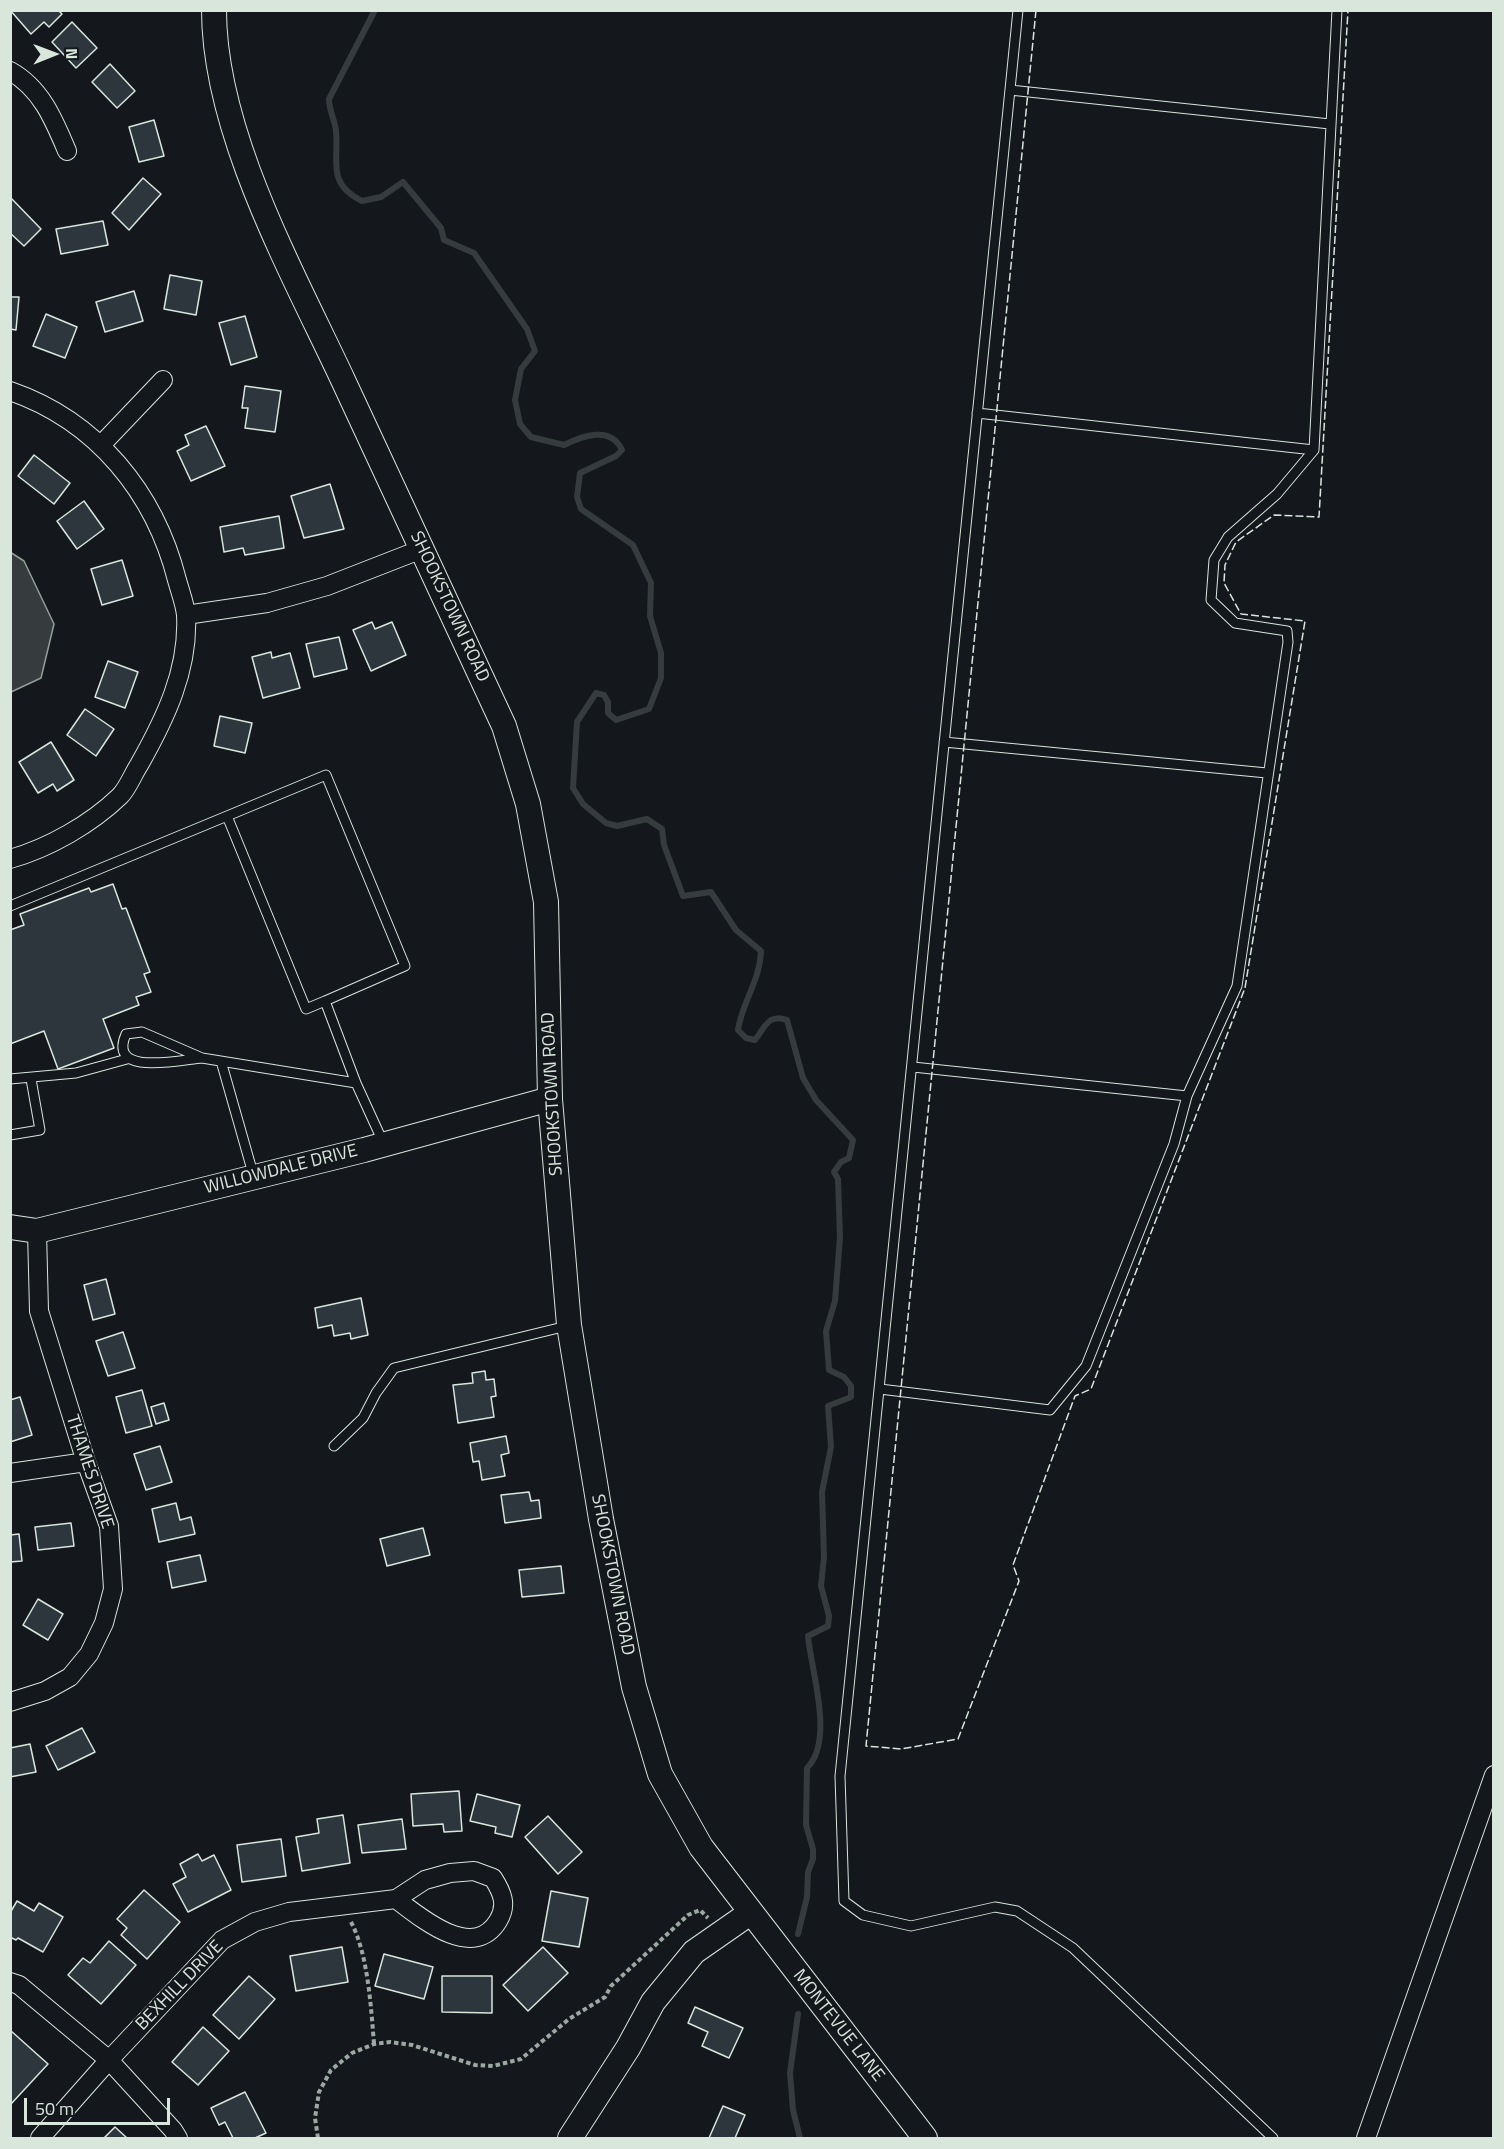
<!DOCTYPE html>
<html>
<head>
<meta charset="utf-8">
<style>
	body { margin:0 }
	#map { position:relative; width:1504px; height:2149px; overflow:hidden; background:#14181c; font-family:"Titillium Web",sans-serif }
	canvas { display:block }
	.frame { position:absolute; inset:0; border:12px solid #d8e6dc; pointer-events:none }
	.north { position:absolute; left:24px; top:24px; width:60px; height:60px; -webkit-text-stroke:4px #14181c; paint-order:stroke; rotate:89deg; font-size:16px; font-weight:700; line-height:24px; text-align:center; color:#d8e6dc }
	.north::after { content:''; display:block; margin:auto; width:21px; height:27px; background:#d8e6dc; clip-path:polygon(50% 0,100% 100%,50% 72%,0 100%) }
	.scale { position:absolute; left:24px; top:2098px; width:146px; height:27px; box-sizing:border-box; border:3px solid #d8e6dc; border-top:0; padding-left:8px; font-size:18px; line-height:21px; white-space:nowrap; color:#d8e6dc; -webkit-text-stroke:4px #14181c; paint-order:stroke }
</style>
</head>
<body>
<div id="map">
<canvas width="1504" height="2149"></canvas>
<div class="frame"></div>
<div class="north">N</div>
<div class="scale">50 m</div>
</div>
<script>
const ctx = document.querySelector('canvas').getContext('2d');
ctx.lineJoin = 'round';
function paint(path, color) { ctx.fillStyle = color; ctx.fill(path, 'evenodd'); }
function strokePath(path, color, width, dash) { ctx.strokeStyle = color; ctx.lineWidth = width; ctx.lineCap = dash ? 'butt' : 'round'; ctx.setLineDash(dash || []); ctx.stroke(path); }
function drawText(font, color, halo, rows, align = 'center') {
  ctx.font = font + ' "Titillium Web",sans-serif'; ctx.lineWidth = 4.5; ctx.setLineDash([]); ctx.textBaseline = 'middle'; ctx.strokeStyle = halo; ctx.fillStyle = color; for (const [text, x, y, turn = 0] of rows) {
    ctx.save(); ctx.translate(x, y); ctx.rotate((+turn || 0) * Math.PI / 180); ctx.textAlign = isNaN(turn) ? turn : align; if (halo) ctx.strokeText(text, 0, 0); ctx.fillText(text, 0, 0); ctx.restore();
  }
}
const water = new Path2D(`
	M10,552l14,9 30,63 -13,54 -30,14z`);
paint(water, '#363b3e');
strokePath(water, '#939e99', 1.5);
strokePath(new Path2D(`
	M375,10l-46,89c0,12 6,21 7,32 3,30 -10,52 26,70l19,-4 22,-15 38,46 3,12 30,13 53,76 8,22 -14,18 -6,31 5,24 11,13 33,8c18,-9 47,-20 58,5l-6,6 -36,17 -3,24 4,12 52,36 18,38 -1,33 11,37v25l-12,31 -33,11 -8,-7v-11l-4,-7 -8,-2 -19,29 -4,66 10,16 23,19 11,3 30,-7 15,10 2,16 19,51 28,-4 25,38 25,21c-1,30 -19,51 -23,79l8,8 9,2c10,-13 14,-27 32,-20l16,58 13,22 37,40 -4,18 -8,4 -7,10 4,7 2,58 -5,64 -9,30 3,39 15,7 7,9v11l-23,9 3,41 -9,45 2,65 -3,29 8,30 -1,10 -20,10c3,35 27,104 -1,132l-1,57 7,24v10l-5,13 -1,25 -9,37
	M798,2014l-8,59 3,37 7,28`), '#363b3e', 6);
const building = new Path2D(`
	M10,10h48l4,4 -13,13 -5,-5 -13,12z
	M72,22l25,26 -21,20 -24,-26z
	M110,64l25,27 -18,17 -25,-26z
	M154,120l10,36 -25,6 -10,-35z
	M143,178l18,16 -32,36 -17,-17z
	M10,197l31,32 -17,17 -14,-13z
	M103,221l5,24 -47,9 -5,-25z
	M170,275l32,6 -6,34 -32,-6z
	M134,291l9,30 -38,11 -9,-30z
	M10,297h9l-3,33 -6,-1z
	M46,314l31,13 -12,31 -32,-12z
	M245,316l12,41 -26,8 -12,-42z
	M245,386l36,5 -6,41 -30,-4 3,-20h-6z
	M206,426l19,40 -34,15 -14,-30 12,-6 -4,-10z
	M34,455l36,28 -16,21 -36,-28z
	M330,484l14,45 -40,9 -13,-42z
	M84,501l20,28 -27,20 -20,-28z
	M279,516l5,32 -39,7 -2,-7 -19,4 -4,-25z
	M122,560l11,36 -31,9 -11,-36z
	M372,622l3,7 17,-7 14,33 -35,16 -18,-41z
	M339,637l8,32 -33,8 -8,-33z
	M271,652l1,6 18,-5 10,35 -37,10 -11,-41z
	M108,661l30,11 -13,36 -30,-11z
	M85,709l29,20 -18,27 -29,-21z
	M220,716l32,7 -7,30 -31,-7z
	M51,742l23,38 -17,11 -4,-7 -15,9 -19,-31z
	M113,884l9,25 4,-1 24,64 -6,2 7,18 -15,5 3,8 -36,14 11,29 -56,21 -14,-38 -34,13v-114l14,-5 -4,-11 69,-26 2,4z
	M106,1279l9,35 -22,6 -9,-35z
	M361,1298l7,37 -17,4 -1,-6 -16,3 -2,-11 -14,3 -3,-20z
	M123,1332l12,36 -27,8 -12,-35z
	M485,1371l1,9 8,-1 2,17 -5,1 3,20 -36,6 -5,-38 20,-2 -1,-10z
	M142,1390l10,36 -26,7 -10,-36z
	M20,1397l12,38 -22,7v-42z
	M164,1403l5,17 -13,4 -5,-17z
	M506,1436l3,17 -8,2 4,21 -23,4 -3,-19 -6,1 -3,-19z
	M160,1446l12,36 -26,8 -12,-36z
	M529,1492l2,9 8,-1 2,18 -36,5 -4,-28z
	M176,1503l4,17 11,-3 4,17 -36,8 -7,-33z
	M71,1523l3,23 -36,4 -3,-23z
	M423,1528l7,27 -43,11 -7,-27z
	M19,1534l3,27 -12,1v-27z
	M200,1555l6,26 -34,7 -5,-26z
	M561,1566l3,27 -42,4 -3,-27z
	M38,1599l25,15 -15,26 -25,-15z
	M82,1728l13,24 -37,18 -12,-24z
	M30,1744l6,28 -26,5v-29z
	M459,1791l3,40 -18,1 -1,-8 -30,2 -2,-32z
	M477,1794l43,11 -8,32 -17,-4 1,-6 -26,-6z
	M343,1815l7,48 -48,8 -6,-34 23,-4 -2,-14z
	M548,1816l34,36 -24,22 -33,-37z
	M402,1819l4,30 -44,4 -4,-28z
	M281,1839l5,37 -44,6 -5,-37z
	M198,1854l4,7 12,-6 17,35 -43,22 -15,-28 13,-7 -6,-13z
	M144,1890l36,32 -33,37 -26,-24 6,-7 -10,-9z
	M551,1891l37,7 -9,49 -37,-6z
	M17,1901l17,10 5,-8 24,14 -20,35 -25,-14 -2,2 -6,-3v-24z
	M109,1941l27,24 -35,39 -33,-29 15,-17 7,5z
	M342,1947l6,35 -52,9 -6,-35z
	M543,1947l25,26 -40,38 -25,-26z
	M384,1954l49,13 -9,32 -49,-13z
	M249,1976l26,23 -36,40 -26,-24z
	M442,1976h50v37l-50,-1z
	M695,2007l48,21 -14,30 -27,-12 6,-14 -20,-9z
	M203,2027l26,24 -31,34 -26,-23z
	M10,2030l38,34 -37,40h-1z
	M245,2092l21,41 -11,5h-22l-8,-16 -6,3 -8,-17z
	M723,2106l22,9 -10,23h-26z
	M115,2127l12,11h-23z`);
paint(building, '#2c363c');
strokePath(building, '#d8e6dc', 1.5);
const lane = new Path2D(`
	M1018,10l-178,1766 4,125 19,14 48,11 84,-19 22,4 56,37 200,190
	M1010,90l320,34
	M977,413l337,37
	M944,742l323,31
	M227,816l79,193 19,-8
	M10,906l316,-131 79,191 -80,35 31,82
	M202,1058c-23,2 -95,19 -76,-24l16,-2 60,26 154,25 27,59
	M221,1061l33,116
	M913,1067l274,29
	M10,1079l66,-6 51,-14
	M10,1135l30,-5 -9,-51
	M880,1389l170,21 36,-44 88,-222 13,-48 50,-110 51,-344 -1,-11 -52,-8 -24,-23 3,-40 14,-23 49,-43 37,-44 23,-440
	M334,1446l29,-28 13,-25 18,-25 173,-42`);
const street = new Path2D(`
	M10,71c31,17 44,49 57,80
	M10,391c87,30 145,102 167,189 3,11 8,24 9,35 3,55 -21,104 -47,150 -6,9 -11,23 -19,31 -29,28 -71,52 -110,63
	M102,444l61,-64
	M186,615l81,-12 60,-17 95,-37
	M10,1473l76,-11
	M10,1702l35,-11 25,-14 19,-23 15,-31 9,-34 -4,-63 -23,-64 -47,-151 -2,-80
	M10,1982l9,3 90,75 64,70 5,8
	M40,2138l69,-78 113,-120 33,-18 34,-10 107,-13 29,-19 25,-7 24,-2 19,7c9,14 15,27 5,43 -25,41 -77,-3 -102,-22
	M1366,2138l128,-363`);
const secondary = new Path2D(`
	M214,10c0,122 78,261 129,370 54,115 108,230 161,346l24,78 18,98 4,197 19,226 32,194 33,168 26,87 41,73 224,291
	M10,1227l27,4 327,-81 186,-51
	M570,2138l58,-90 25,-46 41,-50 56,-39`);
strokePath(lane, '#d8e6dc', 11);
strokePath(street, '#d8e6dc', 20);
strokePath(secondary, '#d8e6dc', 26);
strokePath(new Path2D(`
	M351,1922c17,32 20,85 23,122
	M318,2138l-3,-20 4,-26 12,-22 21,-17 22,-9 16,-2 22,3 63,20 18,1 28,-7 48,-40 36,-22 6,-11 77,-71 12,-5 8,8`), '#9da8a2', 4, [4.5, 3]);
strokePath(lane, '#14181c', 9);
strokePath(street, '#14181c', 18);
strokePath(secondary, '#14181c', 24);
strokePath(new Path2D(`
	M1036,10l-170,1736 35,3 57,-10 61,-158 -6,-16 62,-169 16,-7 154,-401 60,-367 -64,-7 -17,-31 1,-18 11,-23 38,-27 45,2 29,-507`), '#d8e6dc', 1.5, [8, 3]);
drawText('18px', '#d8e6dc', '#14181c', [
	["SHOOKSTOWN ROAD",449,607,65],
	["SHOOKSTOWN ROAD",553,1094,-93],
	["WILLOWDALE DRIVE",281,1170,-14],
	["THAMES DRIVE",89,1472,72],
	["SHOOKSTOWN ROAD",612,1575,79],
	["BEXHILL DRIVE",180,1986,-46],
	["MONTEVUE LANE",838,2026,52]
]);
</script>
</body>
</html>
